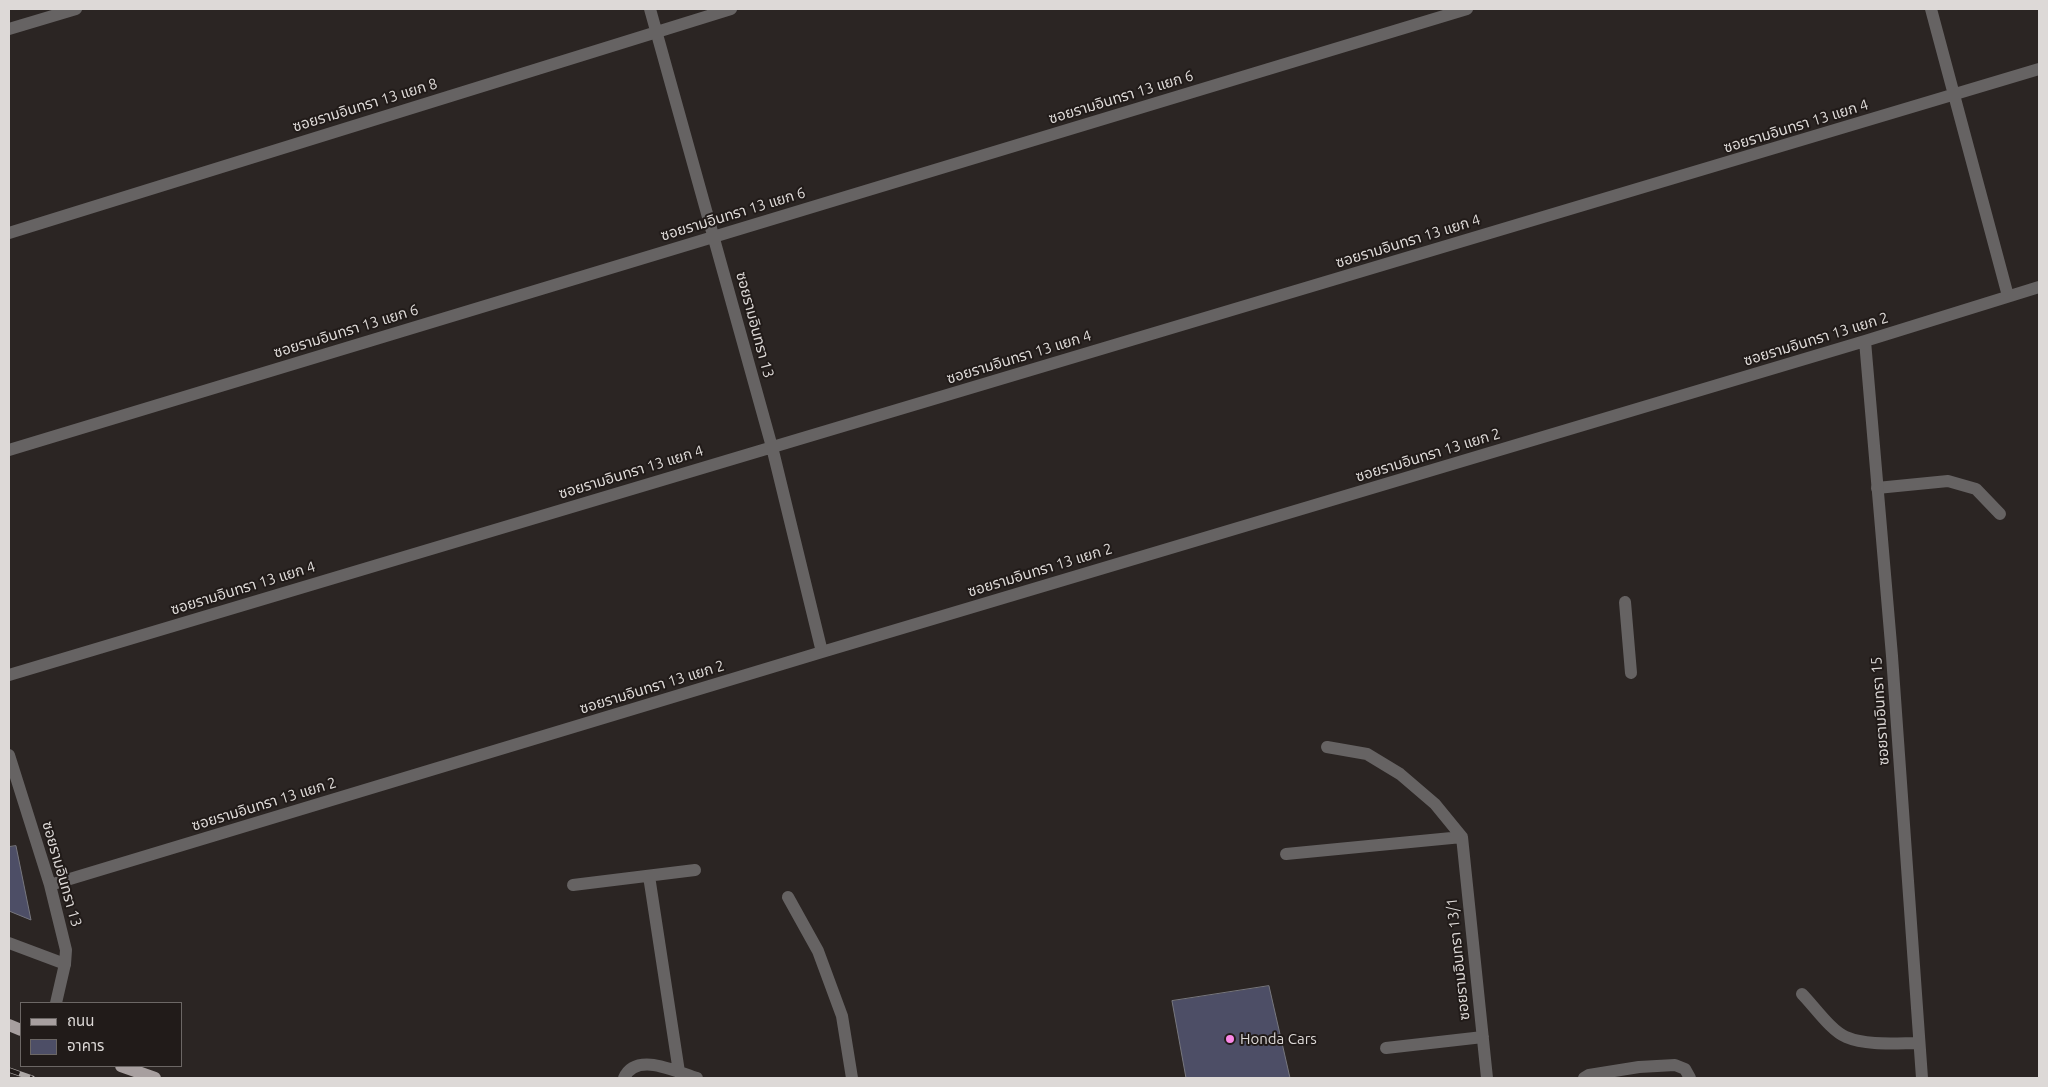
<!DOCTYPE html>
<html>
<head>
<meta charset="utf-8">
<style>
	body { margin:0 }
	#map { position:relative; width:2048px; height:1087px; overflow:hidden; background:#2b2523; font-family:Ubuntu,"Noto Sans Thai",sans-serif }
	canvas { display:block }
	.frame { position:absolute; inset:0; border:10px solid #ddd9d7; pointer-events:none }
	.legend { position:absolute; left:20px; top:1002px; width:162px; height:65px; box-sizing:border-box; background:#211b19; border:1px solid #6c6765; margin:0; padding:6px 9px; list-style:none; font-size:15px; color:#ddd9d7 }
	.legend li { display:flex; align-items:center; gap:10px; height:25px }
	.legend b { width:25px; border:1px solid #6c6765 }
</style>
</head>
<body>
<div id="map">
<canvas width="2048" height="1087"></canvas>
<div class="frame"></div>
<ul class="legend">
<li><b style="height:6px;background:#a79f9f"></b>ถนน</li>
<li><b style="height:14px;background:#4d4e66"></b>อาคาร</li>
</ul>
</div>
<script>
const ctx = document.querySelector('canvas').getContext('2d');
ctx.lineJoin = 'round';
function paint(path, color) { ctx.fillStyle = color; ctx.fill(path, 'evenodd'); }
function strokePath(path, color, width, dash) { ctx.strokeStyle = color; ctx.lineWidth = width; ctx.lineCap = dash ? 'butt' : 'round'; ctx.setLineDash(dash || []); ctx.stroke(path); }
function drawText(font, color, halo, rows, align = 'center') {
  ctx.font = font + ' Ubuntu,"Noto Sans Thai",sans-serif'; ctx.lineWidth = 4; ctx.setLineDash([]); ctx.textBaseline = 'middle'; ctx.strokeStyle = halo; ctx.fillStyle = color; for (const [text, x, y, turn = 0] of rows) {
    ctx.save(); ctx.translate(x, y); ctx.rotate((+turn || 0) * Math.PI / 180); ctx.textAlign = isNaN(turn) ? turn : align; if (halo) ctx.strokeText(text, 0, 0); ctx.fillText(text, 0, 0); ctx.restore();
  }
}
const building = new Path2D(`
	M16,846l15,74 -22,-9v-64z
	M1269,986l21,92h-104l-14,-77z`);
paint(building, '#4d4e66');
strokePath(building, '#77777e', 1);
strokePath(new Path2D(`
	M1877,488l71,-7 28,8 24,25
	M1625,602l6,71
	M649,876l30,196
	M573,885l122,-15
	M788,897l30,54 24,65 10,62
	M9,943l56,21
	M624,1078c12,-27 53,-6 73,0
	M1584,1078l5,-3 50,-8 36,-2 10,4 5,9`), '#666363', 12);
strokePath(new Path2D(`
	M650,9l122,438 50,205
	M1931,9l77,287
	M9,29l67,-20
	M9,233l722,-224
	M1865,341l27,315 30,422
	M9,450l1458,-441
	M9,675l2030,-606
	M1327,747l40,7 33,20 35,30 27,33
	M9,755l41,130 16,65 -1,14 -9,39
	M1462,837l25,241
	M1286,854l176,-17
	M50,885l772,-233 1043,-311 174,-54
	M1802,994c12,12 29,37 44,43 21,9 51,6 73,6
	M1386,1048l97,-11`), '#666363', 12);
strokePath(new Path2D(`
	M9,1025l12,5
	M121,1066l34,12`), '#a79f9f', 12);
const rail = new Path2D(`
	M9,1070l23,8`);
strokePath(rail, '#ada8a6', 5.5);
strokePath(rail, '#211b19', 4, [11]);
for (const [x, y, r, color] of [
	[1230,1039,5,"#fa87e7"]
]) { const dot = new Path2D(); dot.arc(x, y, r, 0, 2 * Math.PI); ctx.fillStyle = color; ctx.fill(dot); strokePath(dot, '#211b19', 2); }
drawText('15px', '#ddd9d7', '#211b19', [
	["ซอยรามอินทรา 13 แยก 6",1121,97,-17],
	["ซอยรามอินทรา 13 แยก 8",365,105,-17],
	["ซอยรามอินทรา 13 แยก 4",1796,126,-17],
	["ซอยรามอินทรา 13 แยก 6",733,214,-17],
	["ซอยรามอินทรา 13 แยก 4",1408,241,-17],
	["ซอยรามอินทรา 13",755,325,75],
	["ซอยรามอินทรา 13 แยก 6",346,331,-17],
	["ซอยรามอินทรา 13 แยก 2",1816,339,-17],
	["ซอยรามอินทรา 13 แยก 4",1019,357,-17],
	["ซอยรามอินทรา 13 แยก 2",1428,455,-17],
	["ซอยรามอินทรา 13 แยก 4",631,472,-17],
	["ซอยรามอินทรา 13 แยก 2",1040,570,-17],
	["ซอยรามอินทรา 13 แยก 4",243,588,-17],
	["ซอยรามอินทรา 13 แยก 2",652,687,-17],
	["ซอยรามอินทรา 15",1880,711,-94],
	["ซอยรามอินทรา 13 แยก 2",264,804,-17],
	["ซอยรามอินทรา 13",62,874,74],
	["ซอยรามอินทรา 13/1",1458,959,-96]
]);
drawText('15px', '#ddd9d7', '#211b19', [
	["Honda Cars",1240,1039]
], 'left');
</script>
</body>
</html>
